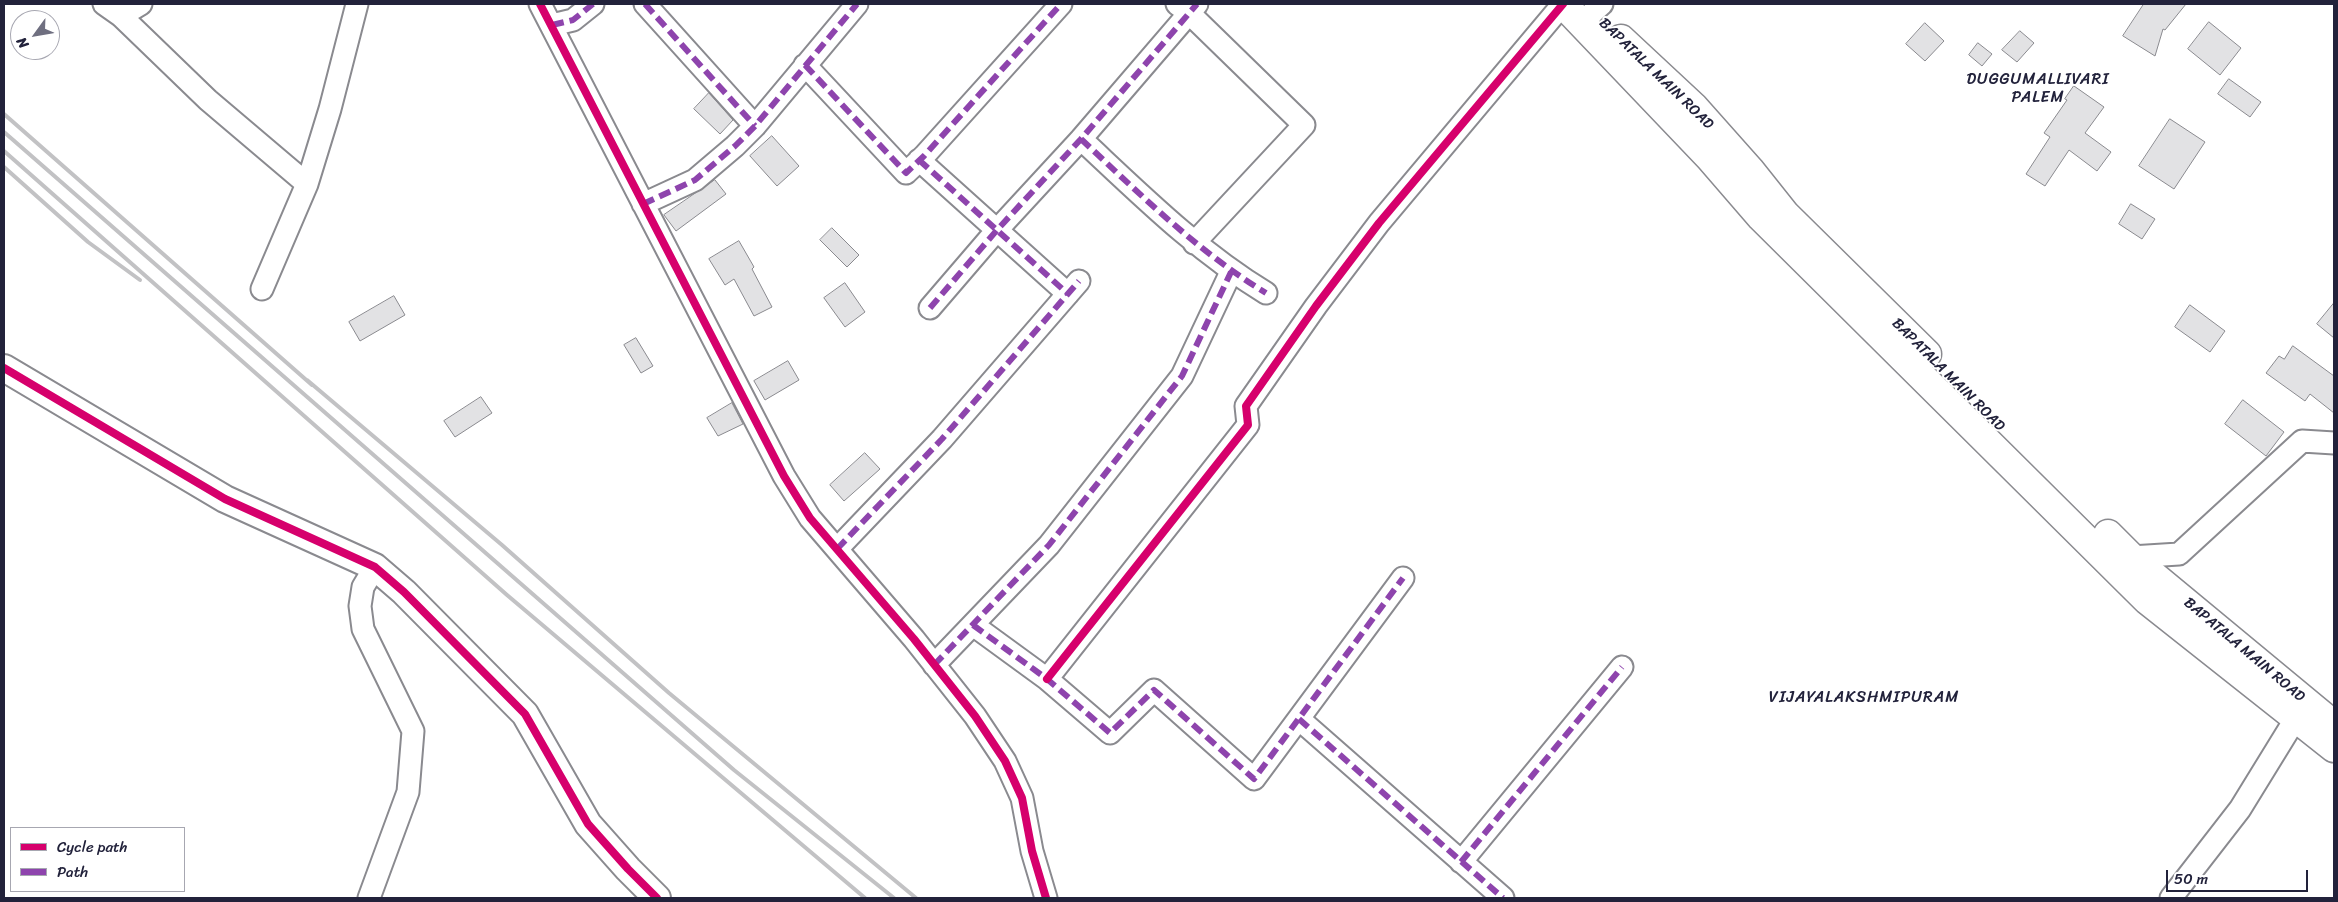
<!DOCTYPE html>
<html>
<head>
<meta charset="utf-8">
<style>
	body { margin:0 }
	#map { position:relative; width:2338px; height:902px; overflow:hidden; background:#fff; font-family:Sriracha,sans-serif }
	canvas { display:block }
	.frame { position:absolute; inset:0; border:5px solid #22223b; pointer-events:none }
	.legend { position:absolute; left:10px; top:827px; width:175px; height:65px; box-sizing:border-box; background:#fff; border:1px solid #a7a7b1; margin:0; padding:6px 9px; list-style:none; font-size:15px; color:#22223b }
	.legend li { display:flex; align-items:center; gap:10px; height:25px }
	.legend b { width:25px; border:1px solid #a7a7b1 }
	.north { position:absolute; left:10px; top:10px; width:50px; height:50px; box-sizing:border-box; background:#fff; border:1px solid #a7a7b1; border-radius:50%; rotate:238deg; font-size:14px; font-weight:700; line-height:20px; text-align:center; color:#22223b }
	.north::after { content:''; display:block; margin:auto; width:18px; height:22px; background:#6f6f80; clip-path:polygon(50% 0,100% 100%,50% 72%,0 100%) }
	.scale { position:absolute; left:2166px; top:870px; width:142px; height:22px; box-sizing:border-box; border:2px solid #22223b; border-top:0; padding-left:6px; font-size:15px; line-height:18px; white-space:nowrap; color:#22223b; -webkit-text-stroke:4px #fff; paint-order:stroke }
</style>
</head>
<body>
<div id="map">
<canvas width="2338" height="902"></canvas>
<div class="frame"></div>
<ul class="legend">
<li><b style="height:6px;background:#d6006c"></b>Cycle path</li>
<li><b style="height:6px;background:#8e44ad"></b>Path</li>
</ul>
<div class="north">N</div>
<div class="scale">50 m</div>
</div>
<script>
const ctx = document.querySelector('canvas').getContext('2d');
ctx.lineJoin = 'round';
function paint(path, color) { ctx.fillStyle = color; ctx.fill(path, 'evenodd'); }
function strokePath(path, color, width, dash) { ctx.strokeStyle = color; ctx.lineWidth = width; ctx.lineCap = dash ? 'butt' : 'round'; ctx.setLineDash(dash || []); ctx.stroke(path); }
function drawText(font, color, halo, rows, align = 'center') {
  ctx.font = font + ' Sriracha,sans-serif'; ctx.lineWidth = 4; ctx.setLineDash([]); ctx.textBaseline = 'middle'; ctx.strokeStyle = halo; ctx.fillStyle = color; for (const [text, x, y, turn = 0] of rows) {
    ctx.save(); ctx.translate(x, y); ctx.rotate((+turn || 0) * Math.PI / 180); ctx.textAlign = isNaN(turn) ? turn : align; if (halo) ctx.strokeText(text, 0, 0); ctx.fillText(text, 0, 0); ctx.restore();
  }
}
const building = new Path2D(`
	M2144,4h42l-21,26 -2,-1 -8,27 -32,-20z
	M2209,22l32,26 -21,27 -32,-26z
	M1925,23l19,18 -19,20 -19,-17z
	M2020,31l14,12 -17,19 -15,-12z
	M1978,43l14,11 -10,12 -13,-11z
	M2229,79l32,23 -11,15 -32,-23z
	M2074,86l30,21 -19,26 26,19 -14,19 -28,-21 -24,36 -19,-12 24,-37 -6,-4 23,-33 -2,-1z
	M709,93l24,27 -13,14 -26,-25z
	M2170,119l35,23 -31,47 -35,-23z
	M772,136l27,30 -22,20 -27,-30z
	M715,180l11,14 -50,37 -12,-16z
	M2131,204l24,15 -13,20 -23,-15z
	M832,228l27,27 -12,12 -27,-27z
	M739,241l15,26 -2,2 20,38 -18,9 -20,-37 -9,6 -16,-26z
	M845,283l20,29 -20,15 -21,-29z
	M394,296l11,19 -45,26 -11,-19z
	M2334,303v35l-17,-14z
	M2190,305l35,26 -15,21 -35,-25z
	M636,338l17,28 -12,7 -17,-28z
	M2293,346l41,30v37l-24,-19 -5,7 -39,-28 13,-17 5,3z
	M788,361l11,19 -34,20 -11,-19z
	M481,397l11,16 -37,24 -11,-16z
	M2243,400l41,32 -18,24 -41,-32z
	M732,403l11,21 -25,12 -11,-18z
	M865,453l15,16 -36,32 -14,-16z`);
paint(building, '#e2e2e4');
strokePath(building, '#8a8a8f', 1);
const minor = new Path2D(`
	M104,4l17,12 87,84 99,84
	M540,4l244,472 26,42 104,121 61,77 30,45 17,37 10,53 14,47
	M645,4l110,122
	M1177,4l12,9 115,112 -110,118
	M121,16l20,-12
	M552,25l21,-5 20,-16
	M1584,26l8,-13 10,-9
	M805,65l101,108 18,-17 137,-152
	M1081,139c59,55 116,112 185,154
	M919,160l149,134
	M643,204l52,-24 40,-34 20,-20 102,-122
	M262,289l45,-105 23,-75 27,-105
	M930,308l67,-78 84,-91 116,-135
	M837,549l105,-110 137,-158
	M2131,557l48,-3 123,-113 32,2
	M973,625l74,54 63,54 44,-43 100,89 149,-201
	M934,665l115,-120 133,-169 49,-104
	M1047,679l201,-254 -2,-19 70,-100 63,-83 184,-219
	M1299,719l204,179
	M1461,862l161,-195
	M369,898l39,-106 5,-61 -50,-102 -3,-23 3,-19 12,-20
	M2171,898l69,-89 56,-91`);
const tertiary = new Path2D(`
	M4,368l221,131 150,68 29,25 121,122 63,110 40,45 29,29`);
const secondary = new Path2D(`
	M1563,4l147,154 51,59 386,383 187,148
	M1621,39l73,68 56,63 35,44 142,140
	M2108,534l23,23 203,168`);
strokePath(minor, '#8a8a8f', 25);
strokePath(tertiary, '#8a8a8f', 30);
strokePath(secondary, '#8a8a8f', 31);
strokePath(minor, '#fff', 21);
strokePath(tertiary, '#fff', 26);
strokePath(secondary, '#fff', 28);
strokePath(new Path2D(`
	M4,114l308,271
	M4,132l730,638 160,128
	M4,151l503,444 358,303
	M4,167l84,75 52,38
	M307,380l195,165 167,148 247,205`), '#c2c2c4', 4);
strokePath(new Path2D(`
	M645,4l110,122
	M552,25l21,-5 20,-16
	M805,65l101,108 18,-17 137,-152
	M1081,139c59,55 116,112 185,154
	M919,160l149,134
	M643,204l52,-24 40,-34 20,-20 102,-122
	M930,308l67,-78 84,-91 116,-135
	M837,549l105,-110 137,-158
	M973,625l74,54 63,54 44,-43 100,89 149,-201
	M934,665l115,-120 133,-169 49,-104
	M1299,719l204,179
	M1461,862l161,-195`), '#8e44ad', 6, [12, 6]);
strokePath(new Path2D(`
	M540,4l244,472 26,42 104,121 61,77 30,45 17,37 10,53 14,47
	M4,368l221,131 150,68 29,25 121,122 63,110 40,45 29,29
	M1047,679l201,-254 -2,-19 70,-100 63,-83 184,-219`), '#d6006c', 8);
drawText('15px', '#22223b', '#fff', [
	["BAPATALA MAIN ROAD",1656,74,44],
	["BAPATALA MAIN ROAD",1948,375,45],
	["BAPATALA MAIN ROAD",2244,650,40]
]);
ctx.letterSpacing = '1px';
drawText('16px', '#22223b', '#fff', [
	["DUGGUMALLIVARI",2038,80],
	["PALEM",2038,98],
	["VIJAYALAKSHMIPURAM",1864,698]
]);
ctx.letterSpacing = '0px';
</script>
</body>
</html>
